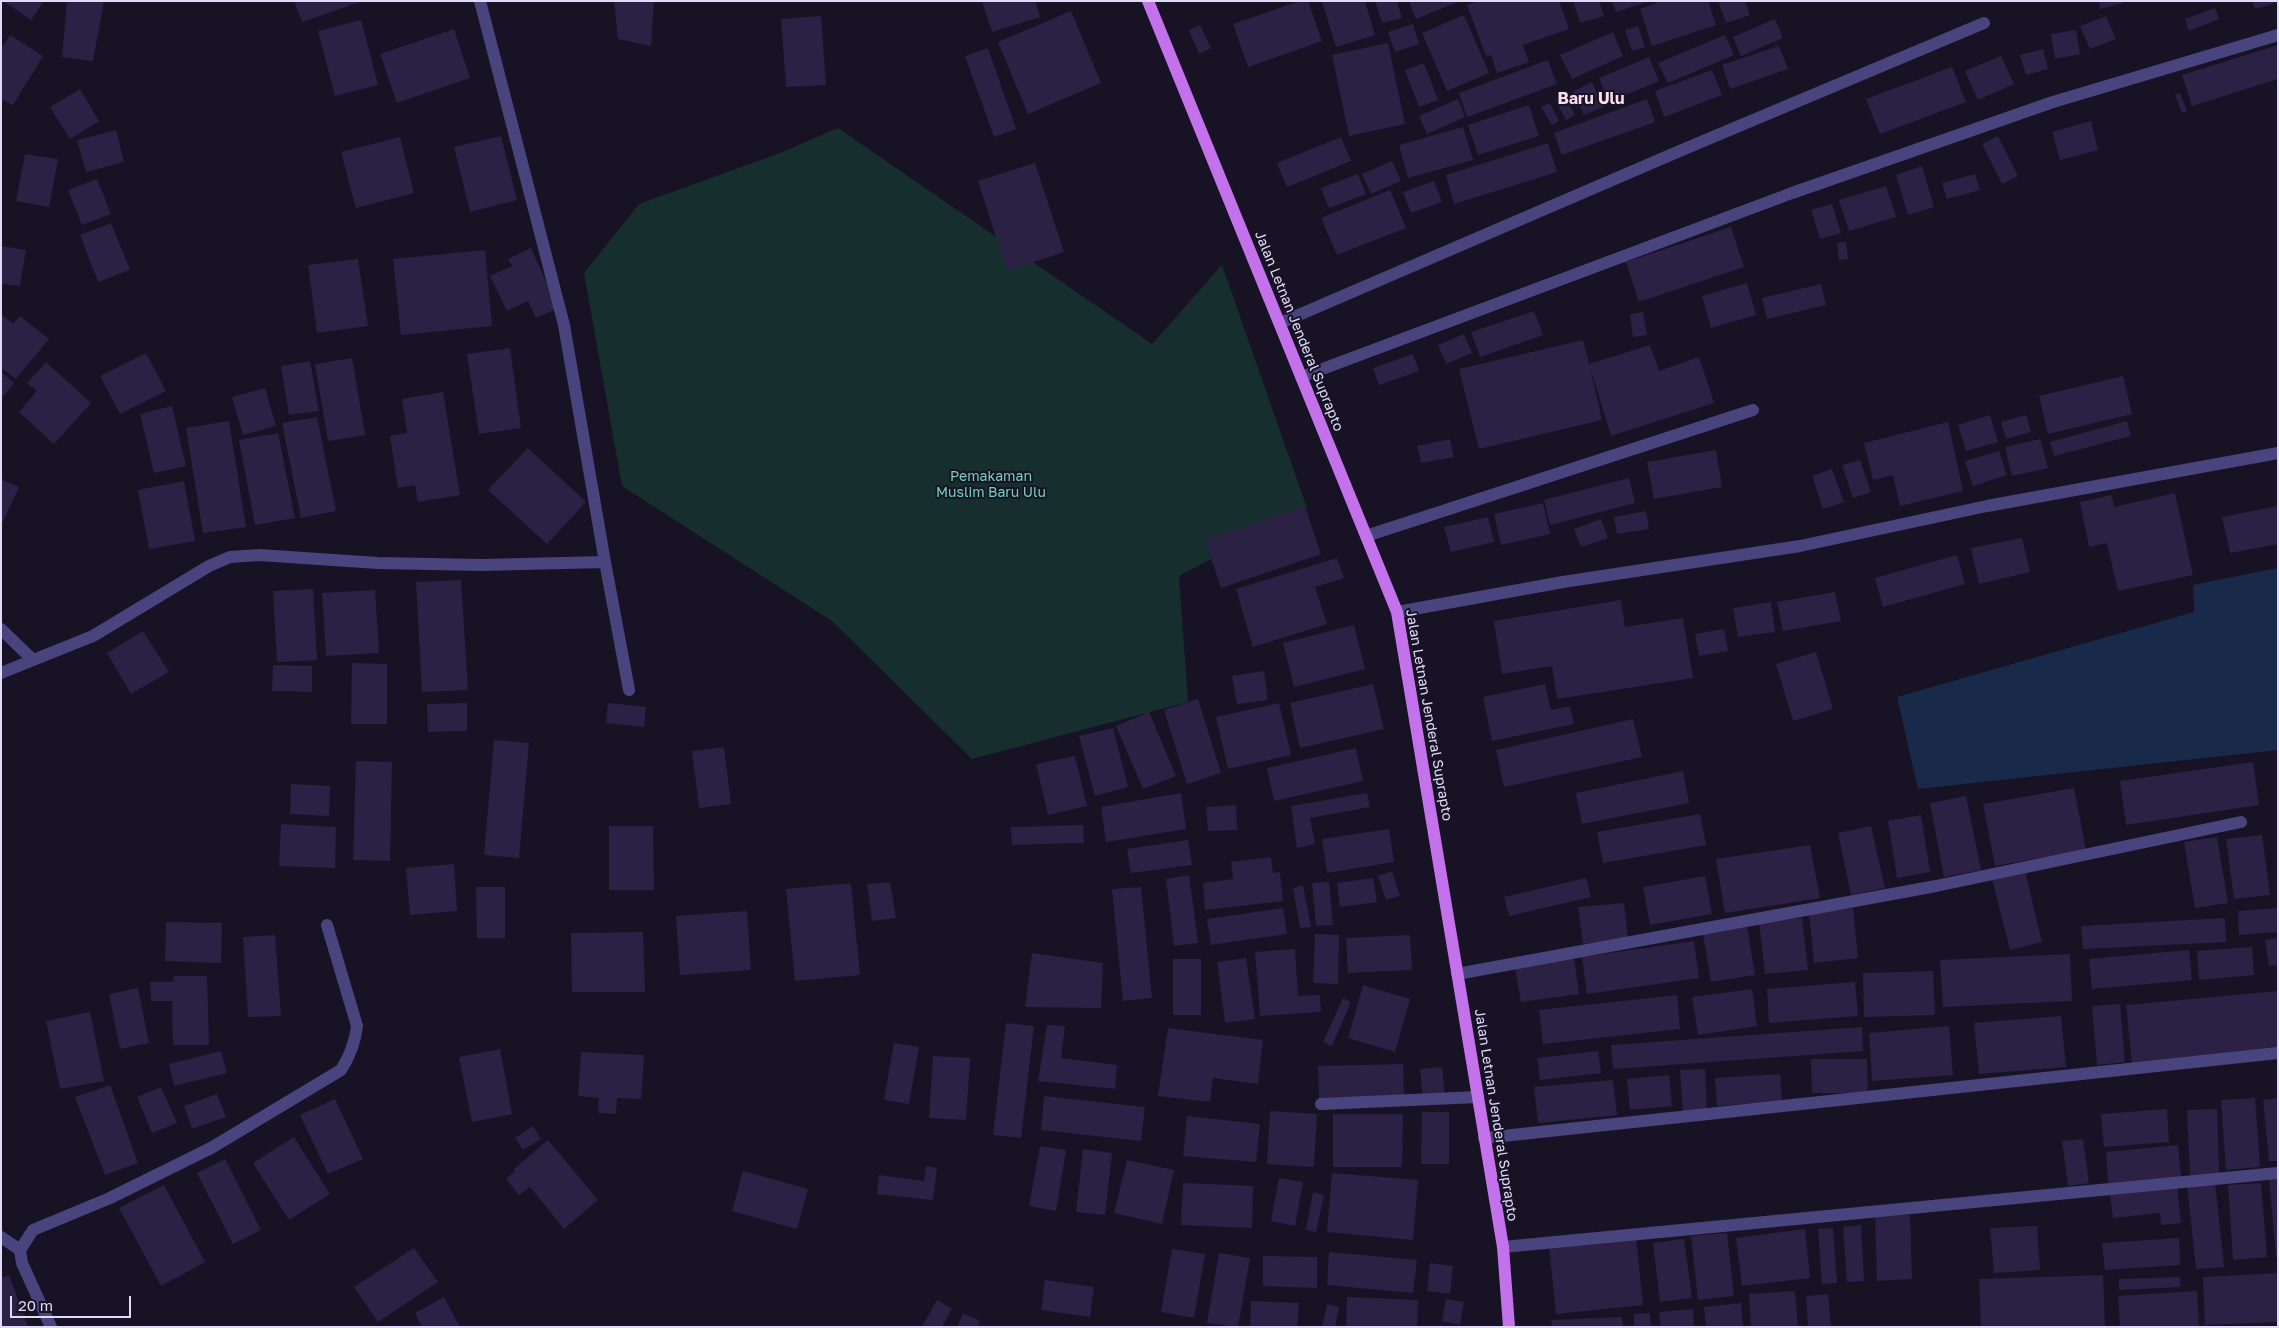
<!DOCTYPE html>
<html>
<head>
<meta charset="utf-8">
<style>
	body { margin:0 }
	#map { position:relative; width:2279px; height:1328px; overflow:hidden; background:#171325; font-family:"Golos Text",sans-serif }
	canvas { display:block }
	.frame { position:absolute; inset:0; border:2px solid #e0dbfa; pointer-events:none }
	.scale { position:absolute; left:10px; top:1296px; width:121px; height:22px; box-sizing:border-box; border:2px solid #e0dbfa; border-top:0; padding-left:6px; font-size:15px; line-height:18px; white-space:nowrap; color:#e0dbfa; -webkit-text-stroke:4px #171325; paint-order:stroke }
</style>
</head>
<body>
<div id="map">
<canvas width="2279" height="1328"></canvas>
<div class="frame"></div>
<div class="scale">20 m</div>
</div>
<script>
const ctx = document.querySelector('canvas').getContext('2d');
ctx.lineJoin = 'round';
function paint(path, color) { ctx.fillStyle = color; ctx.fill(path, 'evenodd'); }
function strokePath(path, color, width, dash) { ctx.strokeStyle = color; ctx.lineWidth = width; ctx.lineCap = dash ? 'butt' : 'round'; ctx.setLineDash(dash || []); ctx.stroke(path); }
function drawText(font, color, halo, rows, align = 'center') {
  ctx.font = font + ' "Golos Text",sans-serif'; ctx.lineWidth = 4; ctx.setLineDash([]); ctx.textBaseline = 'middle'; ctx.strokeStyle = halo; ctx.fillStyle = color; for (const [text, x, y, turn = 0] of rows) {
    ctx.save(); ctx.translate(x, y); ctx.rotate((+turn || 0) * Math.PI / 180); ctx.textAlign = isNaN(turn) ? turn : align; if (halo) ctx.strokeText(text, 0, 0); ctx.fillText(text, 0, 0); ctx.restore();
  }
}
paint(new Path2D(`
	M838,128l314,216 70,-79 85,243 -128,68 9,126 -216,57 -140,-138 -210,-135 -38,-213 55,-69 141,-51z`), '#162e2e');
paint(new Path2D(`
	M2278,568v182l-360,39 -21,-92 297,-85 -1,-27z`), '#182949');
paint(new Path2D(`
	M3,1h41l-13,19z
	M67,1h37l-11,60 -31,-4z
	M294,1h66v1l-58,20z
	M614,1h40l-3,45 -33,-7z
	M982,1h53l5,16 -48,15z
	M1300,1h8l14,40 -74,26 -15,-43z
	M1322,1h43l10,34 -39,12z
	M1375,1h22l5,17 -20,5z
	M1409,1h51l-44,18z
	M1479,1h80l10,28 -46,16 6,17 -32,11 -6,-18 -5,1 -19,-51z
	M1573,1h26l5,15 -24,7z
	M1612,1h35v1l-31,10z
	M1662,1h46l8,24 -64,21 -12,-37z
	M1718,1h27l5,14 -24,8z
	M2099,1h23l1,2 -23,6z
	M2252,1h26v1l-23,7z
	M2215,8l4,11 -30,12 -4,-12z
	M1071,11l30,72 -73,31 -30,-72z
	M1464,15l25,58 -42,18 -25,-58z
	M821,16l5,69 -40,2 -5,-68z
	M2106,16l10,23 -26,10 -10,-23z
	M1775,19l8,19 -42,18 -8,-19z
	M361,20l17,65 -43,11 -17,-65z
	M1413,24l6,20 -24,8 -7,-20z
	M1200,25l11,23 -12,6 -10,-24z
	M1638,26l7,21 -13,4 -7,-21z
	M454,29l16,49 -73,25 -17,-49z
	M2076,30l4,24 -25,5 -4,-25z
	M1613,32l10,24 -51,23 -12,-24z
	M10,35l33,21 -30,49 -12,-6v-50z
	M1725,35l9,20 -66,28 -10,-20z
	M1388,43l17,81 -56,12 -17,-81z
	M2278,45v34l-86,27 -10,-31z
	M1779,46l9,23 -58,20 -8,-24z
	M988,48l28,81 -22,8 -29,-81z
	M2043,49l5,20 -22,6 -6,-20z
	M2001,56l13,28 -36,16 -13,-29z
	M1649,57l10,24 -50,21 -10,-24z
	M1548,60l9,24 -90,33 -8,-24z
	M1424,63l14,37 -19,7 -14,-37z
	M1952,67l14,35 -86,32 -14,-35z
	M1712,70l10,25 -58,22 -9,-26z
	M1592,82l11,25 -19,8 -12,-23z
	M80,89l19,32 -29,18 -20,-32z
	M2180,93l7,18 -5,2 -7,-18z
	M1564,94l11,21 -9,5 -11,-21z
	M1458,99l7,18 -38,17 -8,-18z
	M1647,99l8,23 -93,33 -8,-22z
	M1550,103l9,18 -7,4 -11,-18z
	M1529,105l10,31 -61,19 -10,-30z
	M2091,121l7,29 -38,10 -8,-28z
	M1463,127l10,33 -65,18 -9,-33z
	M116,130l8,32 -38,10 -9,-32z
	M501,136l16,64 -47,12 -16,-65z
	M1998,136l20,40 -16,8 -20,-40z
	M400,137l14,56 -58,15 -15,-56z
	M1341,137l10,24 -64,26 -10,-24z
	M1548,143l9,29 -103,32 -8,-29z
	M25,154l33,5 -9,48 -33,-6z
	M1392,161l9,20 -30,13 -9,-20z
	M1035,163l29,89 -57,19 -29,-90z
	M1922,166l12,41 -26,8 -12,-40z
	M1358,174l8,20 -37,14 -8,-20z
	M1975,174l5,16 -33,9 -5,-16z
	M97,179l14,35 -29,11 -14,-35z
	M1434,181l8,21 -31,11 -8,-21z
	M1886,186l10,31 -47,14 -10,-31z
	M1390,190l16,38 -69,27 -16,-37z
	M1832,204l9,29 -21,6 -9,-29z
	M111,223l19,47 -32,12 -18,-47z
	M1731,227l13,40 -105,35 -13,-40z
	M1846,242l2,17 -9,1 -2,-17z
	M1,246l25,4 -6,36 -19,-2z
	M531,248l27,60 -22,10 -8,-17 -21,10 -17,-35 22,-10 -4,-7z
	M485,250l7,76 -91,9 -8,-76z
	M358,259l10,67 -51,7 -9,-68z
	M1747,283l9,32 -45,13 -9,-32z
	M1821,284l5,21 -59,14 -5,-21z
	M1534,311l9,24 -63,22 -9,-25z
	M1643,312l4,23 -14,2 -3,-23z
	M1,314l12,10 7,-8 29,23 -33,40 -15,-11z
	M1464,334l8,19 -26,11 -8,-19z
	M1583,340l6,24 61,-19 9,26 40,-14 15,46 -103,33 -21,-69 12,53 -123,29 -20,-80z
	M510,348l11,80 -42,6 -12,-80z
	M146,353l20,38 -46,23 -20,-38z
	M1413,354l6,17 -40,14 -6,-17z
	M352,358l13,77 -37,6 -13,-77z
	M310,361l9,50 -30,4 -8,-49z
	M46,362l45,41 -37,41 -35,-32 18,-21 -10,-8z
	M1,372l13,11 -13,16z
	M2123,376l9,38 -84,20 -9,-38z
	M265,388l11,38 -33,9 -11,-38z
	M443,392l17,103 -42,7 -3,-17 -17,3 -8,-52 17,-3 -5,-34z
	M172,406l14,60 -32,7 -14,-59z
	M1990,415l8,27 -32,9 -8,-26z
	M2026,415l5,17 -25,7 -5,-17z
	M317,417l19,94 -35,7 -19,-95z
	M229,421l17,106 -43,6 -17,-105z
	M2127,421l4,15 -77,20 -4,-14z
	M1948,422l15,69 -63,15 -7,-31 -20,5 -9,-37z
	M278,433l17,85 -40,7 -16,-85z
	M1450,439l4,18 -33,6 -4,-17z
	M2040,439l8,29 -36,8 -7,-29z
	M528,448l58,54 -39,42 -59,-54z
	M1716,450l6,37 -68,12 -7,-37z
	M1999,451l8,24 -34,11 -8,-25z
	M1860,460l11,32 -18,6 -11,-33z
	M1832,469l12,33 -21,7 -11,-33z
	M1629,478l6,25 -85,22 -6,-25z
	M1,479l18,8 -18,39z
	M184,481l11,60 -46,8 -11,-59z
	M2175,493l18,82 -75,16 -11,-48 -18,4 -9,-45 32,-7 2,12z
	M1543,503l7,31 -49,11 -7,-31z
	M1305,506l16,48 -100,34 -16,-48z
	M2278,506v38l-48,9 -8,-36z
	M1646,511l3,18 -32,5 -3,-17z
	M1488,517l6,25 -43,10 -7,-25z
	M1601,519l7,19 -27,9 -7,-18z
	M2022,538l8,34 -51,12 -8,-36z
	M1957,555l8,29 -82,23 -8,-29z
	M1337,558l7,20 -29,9 12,37 -74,23 -17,-58z
	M461,580l7,110 -46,2 -6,-110z
	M313,589l4,71 -40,2 -4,-71z
	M375,590l4,63 -53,3 -4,-63z
	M1835,592l6,29 -58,10 -6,-29z
	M1621,600l4,27 58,-9 10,60 -136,21 -5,-33 -50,8 -8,-53z
	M1771,602l4,30 -37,5 -5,-29z
	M1354,625l11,44 -71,18 -11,-44z
	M1724,629l4,22 -29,5 -4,-22z
	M143,631l26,41 -38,22 -24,-41z
	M1816,652l17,57 -40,12 -17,-57z
	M352,663l35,1v60h-36z
	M273,665l39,1v26l-40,-1z
	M1264,671l4,29 -31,4 -5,-28z
	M1373,684l11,45 -84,19 -10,-45z
	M1545,684l6,26 19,-4 4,18 -82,17 -9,-44z
	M1198,699l23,74 -34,11 -23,-74z
	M467,703v28l-39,1 -1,-28z
	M608,703l38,4 -2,20 -38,-4z
	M1279,703l12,52 -63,14 -12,-52z
	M1149,712l27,64 -33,13 -27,-63z
	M1633,719l9,38 -138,30 -8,-37z
	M1113,728l15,59 -33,9 -16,-60z
	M494,740l35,3 -10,115 -35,-3z
	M724,747l7,57 -32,4 -7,-57z
	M1356,748l7,33 -89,20 -7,-33z
	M1075,756l12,50 -39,9 -12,-51z
	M356,761l36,1 -2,99 -37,-1z
	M2253,762l6,43 -133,20 -6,-44z
	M1683,771l6,32 -107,21 -6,-31z
	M291,784l39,2 -1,30 -39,-2z
	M2074,788l12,62 -91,16 -12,-62z
	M1181,793l5,36 -80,13 -5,-35z
	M1367,793l3,14 -60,11 5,26 -18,4 -6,-42z
	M1966,796l15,74 -37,7 -14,-74z
	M1236,805l1,25 -29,1 -2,-24z
	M1700,814l6,31 -103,18 -6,-31z
	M1921,815l9,57 -33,6 -9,-57z
	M281,824l55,3 -1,41 -56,-2z
	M1083,825l1,18 -72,2 -1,-18z
	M609,826h44l1,64h-45z
	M1871,826l14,62 -34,7 -13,-62z
	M1389,829l5,33 -67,11 -5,-34z
	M2262,835l8,60 -36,4 -8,-60z
	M2217,837l11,66 -33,5 -11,-66z
	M1188,840l4,25 -61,8 -4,-24z
	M1810,845l10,53 -95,15 -9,-54z
	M1271,857l2,16 7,-1 3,29 -78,9 -2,-27 30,-4 -2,-17z
	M454,864l3,47 -47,4 -4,-47z
	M1392,871l8,25 -14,4 -8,-24z
	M2025,871l17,71 -32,8 -18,-71z
	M1189,875l9,68 -24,3 -8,-67z
	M1705,876l7,38 -62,11 -7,-38z
	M1373,878l4,24 -37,5 -3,-24z
	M1586,878l5,19 -82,19 -5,-19z
	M890,882l6,36 -24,3 -5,-37z
	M1329,882l4,43 -17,1 -4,-43z
	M851,883l9,92 -65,6 -9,-92z
	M1303,885l8,42 -11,1 -7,-40z
	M476,887h29v51h-28z
	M1141,887l11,111 -29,3 -11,-112z
	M1624,903l4,36 -45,5 -5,-37z
	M1283,908l4,26 -76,11 -4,-26z
	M1853,908l5,50 -44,5 -5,-51z
	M2278,908v24l-39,3 -1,-24z
	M747,911l4,59 -71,5 -4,-59z
	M1802,918l6,52 -43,4 -6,-52z
	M2225,918l1,24 -143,7 -2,-23z
	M166,922l56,1 -1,40 -56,-2z
	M1747,927l8,48 -44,7 -8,-48z
	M643,932l2,60h-73l-1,-59z
	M1315,934l24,1 -1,49 -25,-1z
	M275,935l6,81 -33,1 -5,-80z
	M1410,935l2,35 -64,3 -2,-35z
	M2278,938v27l-9,1 -4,-26z
	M1694,941l5,37 -112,16 -5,-37z
	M2252,947l2,28 -55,5 -2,-29z
	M1295,949l3,47 22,-1 1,17 -61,4 -5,-64z
	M2189,950l3,30 -100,9 -3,-30z
	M1032,953l71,10 -2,45 -76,-1z
	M2070,954l2,47 -129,6 -3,-47z
	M1246,958l9,61 -30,4 -8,-61z
	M1574,958l5,36 -58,8 -6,-35z
	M1173,959h28v56h-28z
	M1933,971l2,44 -71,2 -1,-44z
	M174,976h33l2,69h-36l-1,-44h-21l-1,-19h23z
	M1855,982l3,34 -89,7 -2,-34z
	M1363,985l47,14 -15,53 -47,-14z
	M138,988l11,55 -29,6 -11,-55z
	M1752,989l5,37 -59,9 -6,-38z
	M2278,991v59l-146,14 -6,-59z
	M1677,995l3,34 -137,15 -4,-34z
	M1343,998l8,4 -19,44 -9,-4z
	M2120,1004l5,58 -28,3 -5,-59z
	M90,1012l14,69 -44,8 -14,-68z
	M2061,1016l5,51 -87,7 -5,-51z
	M1006,1023l28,3 -13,112 -28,-3z
	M1047,1025l18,1 -4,32 56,7 -2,24 -77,-8z
	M1949,1026l4,49 -81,6 -3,-48z
	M1862,1027l1,24 -250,18 -2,-24z
	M1168,1028l95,12 -5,44 -45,-6 -3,24 -52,-6z
	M894,1043l25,4 -10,57 -25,-4z
	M500,1049l12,65 -40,8 -13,-65z
	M221,1051l6,22 -53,13 -5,-22z
	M1598,1051l3,22 -61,7 -3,-22z
	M581,1052l63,3 -3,44 -24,-1 -1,16 -18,-1 1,-15 -21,-2z
	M933,1056l37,2 -4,62 -37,-2z
	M1811,1059h56l1,34h-56z
	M1403,1064l1,32 -85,2 -1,-32z
	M1442,1067l3,29 -22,2 -3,-29z
	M1705,1069l2,43 -24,2 -3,-44z
	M1780,1074l2,27 -65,5 -2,-28z
	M1669,1075l3,31 -42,4 -3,-31z
	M1613,1080l4,35 -79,8 -4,-36z
	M110,1085l28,78 -33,12 -30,-78z
	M161,1087l16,36 -25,10 -15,-36z
	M217,1094l9,23 -34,12 -8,-23z
	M1044,1096l101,11 -4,34 -100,-11z
	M2255,1098l5,69 -34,3 -5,-70z
	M2278,1098v63h-9l-6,-61z
	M335,1099l28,60 -35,15 -28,-59z
	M2167,1109l2,33 -65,5 -3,-33z
	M2217,1109l2,65 -29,1 -3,-65z
	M1270,1111l47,3 -3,53 -47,-3z
	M1422,1112h27v52h-28z
	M1333,1114h70l-1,53h-69z
	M1187,1116l73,8 -4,38 -73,-6z
	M533,1126l8,13 -18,11 -8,-12z
	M294,1137l36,57 -41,26 -36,-57z
	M2083,1139l6,44 -21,3 -6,-45z
	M548,1140l50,60 -34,29 -34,-42 -11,8 -13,-16 9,-8 -1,-2z
	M2178,1145l3,32 -73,6 -2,-31z
	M1040,1146l26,4 -10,61 -27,-5z
	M1083,1149l29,4 -7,62 -29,-3z
	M225,1159l36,71 -28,14 -36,-71z
	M1127,1160l47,10 -12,54 -48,-11z
	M926,1166l11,2 -4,32 -56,-6 2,-19 45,6z
	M743,1171l65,18 -11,40 -65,-18z
	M1332,1173l86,7 -5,60 -86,-8z
	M2278,1176v81h-2l-7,-80z
	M1279,1178l24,4 -8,44 -24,-5z
	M2215,1182l9,85 -28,2 -9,-84z
	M1183,1183l70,3 -1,42 -71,-3z
	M2261,1183l6,74 -34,3 -5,-75z
	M164,1185l41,77 -44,24 -42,-78z
	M2177,1187l4,36 -20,2 -1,-12 -47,5 -3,-24z
	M1313,1192l11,3 -8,37 -10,-2z
	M1910,1215l2,64 -35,2 -2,-65z
	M1861,1225l3,56 -17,1 -4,-55z
	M2037,1226l3,44 -46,3 -4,-45z
	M1833,1228l4,55 -15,1 -4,-55z
	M1805,1229l5,49 -68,8 -6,-48z
	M1727,1233l7,63 -36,4 -7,-64z
	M1636,1237l7,68 -87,9 -7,-68z
	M2179,1238l1,27 -75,5 -3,-27z
	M1684,1239l8,59 -32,4 -7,-59z
	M414,1248l24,34 -60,40 -24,-35z
	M1172,1249l33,5 -11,64 -33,-6z
	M1329,1252l88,8 -4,33 -86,-8z
	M1219,1253l31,5 -12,69 -31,-4z
	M1263,1256l54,1v31l-54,-2z
	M1430,1263l23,3 -3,28 -23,-3z
	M2278,1273v49l-73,3 -2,-48z
	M9,1275l19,52h-27v-49z
	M2103,1275l2,52h-124l-2,-48z
	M2180,1277v10l-61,3v-11z
	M1045,1280l49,7 -4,30 -49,-7z
	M1795,1291l3,36h-47l-2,-33z
	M2197,1291l2,36h-79l-2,-31z
	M1828,1294l3,33h-23l-2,-31z
	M444,1297l16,30h-38l-7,-14z
	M1347,1297l71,3 -1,27h-71z
	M1446,1299l18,3 -4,23 -18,-4z
	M937,1300l15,9 -10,18h-17l-2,-2z
	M1251,1301l48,2 -2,24h-47z
	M1741,1303l2,24h-37l-2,-20z
	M1327,1304l12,3 -4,20h-13z
	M1693,1309l1,18h-33l-2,-15z
	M963,1313l17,8 -3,6h-20z
	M1650,1313l1,14h-17v-13z
	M1622,1317l1,10h-71l-1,-7z`), '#2a2144');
strokePath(new Path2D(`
	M1280,323l402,-173 302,-127
	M1301,377l491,-184 261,-91 225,-67
	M1366,536l387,-126
	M605,562l24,128
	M1397,612l166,-30 237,-36 187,-40 291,-53
	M1,629l32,31
	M1,673l92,-37 116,-70 21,-9 29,-2 119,8 104,2 123,-3 -41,-237 -84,-324
	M1457,974l479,-88 305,-64
	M1321,1104l157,-7
	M1484,1138l794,-85
	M1,1237l19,13
	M1503,1247l775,-74
	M51,1327l-29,-64 -2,-13 13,-20 77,-32 101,-50 130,-78c9,-14 14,-27 16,-44l-30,-101`), '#49447e', 12);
strokePath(new Path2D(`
	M1148,1l249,611 106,635 6,80`), '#c471ec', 12);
drawText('14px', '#e0dbfa', '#171325', [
	["Jalan Letnan Jenderal Suprapto",1299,331,68],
	["Jalan Letnan Jenderal Suprapto",1429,715,80],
	["Jalan Letnan Jenderal Suprapto",1496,1115,81]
]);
drawText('14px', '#70d1be', '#171325', [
	["Pemakaman",991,477],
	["Muslim Baru Ulu",991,493]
]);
drawText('bold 16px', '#faddee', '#171325', [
	["Baru Ulu",1591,99]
]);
</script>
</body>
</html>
